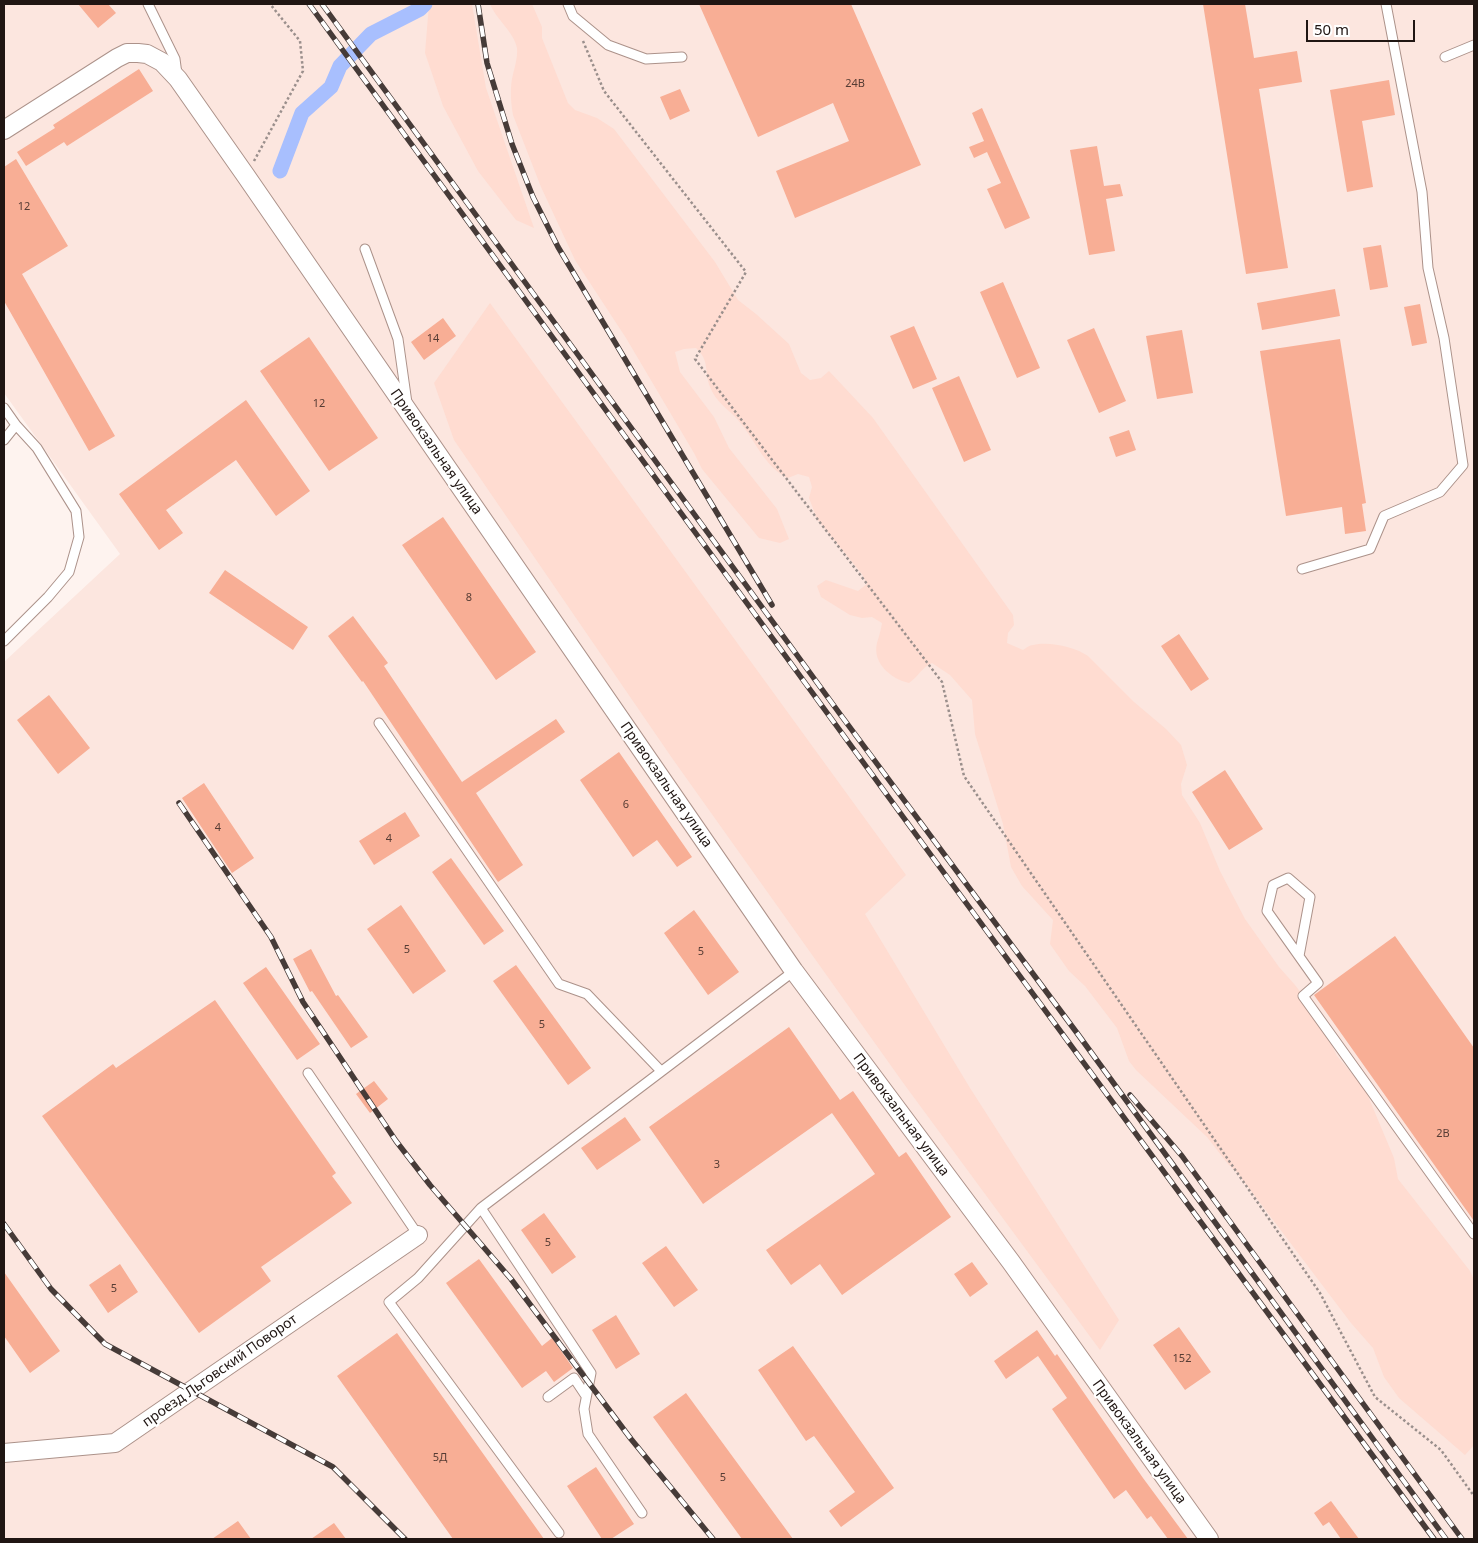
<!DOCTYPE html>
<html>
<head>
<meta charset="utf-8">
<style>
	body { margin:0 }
	#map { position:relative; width:1478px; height:1543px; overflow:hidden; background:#fef3ef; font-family:"Noto Sans",sans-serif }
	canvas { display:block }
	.frame { position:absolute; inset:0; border:5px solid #201613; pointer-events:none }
	.scale { position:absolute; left:1306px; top:20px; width:109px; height:22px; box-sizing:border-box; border:2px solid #201613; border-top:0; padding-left:6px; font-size:15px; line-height:18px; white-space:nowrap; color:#201613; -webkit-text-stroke:4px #fff; paint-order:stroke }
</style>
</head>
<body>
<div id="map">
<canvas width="1478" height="1543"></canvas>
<div class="frame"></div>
<div class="scale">50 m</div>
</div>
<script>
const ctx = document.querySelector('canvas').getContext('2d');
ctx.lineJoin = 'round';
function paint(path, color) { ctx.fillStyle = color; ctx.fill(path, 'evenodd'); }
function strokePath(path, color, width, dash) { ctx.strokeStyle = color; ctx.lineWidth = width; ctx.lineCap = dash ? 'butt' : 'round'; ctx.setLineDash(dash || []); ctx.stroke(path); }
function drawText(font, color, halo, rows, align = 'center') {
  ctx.font = font + ' "Noto Sans",sans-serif'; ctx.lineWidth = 4.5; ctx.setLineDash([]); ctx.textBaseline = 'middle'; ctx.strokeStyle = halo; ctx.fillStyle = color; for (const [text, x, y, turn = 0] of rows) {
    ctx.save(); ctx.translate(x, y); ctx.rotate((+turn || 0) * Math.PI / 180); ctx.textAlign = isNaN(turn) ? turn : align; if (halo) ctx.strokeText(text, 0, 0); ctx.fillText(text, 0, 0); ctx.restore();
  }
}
paint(new Path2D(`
	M4,4h1470v1535h-1470v-877l116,-108 -116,-161z`), '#fce6df');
paint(new Path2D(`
	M429,4h43l14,84 48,140 -18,-8 -38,-49 -35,-65 -18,-53z
	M490,4h42l10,23v11l26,65 7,7 22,8 17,11 101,133 23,38 18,14 33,30 12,29 9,7 11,-2 8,-7 44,47 140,197 1,10 -6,8 -1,10 16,7c3,-2 7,-5 10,-5 16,-4 42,2 55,11l46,46 32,27 15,16 6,20 -6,19 1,11 18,28 20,48 25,48 34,48 16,18 22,29 20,42 28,33 29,69 4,21 72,92 4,9v165l-9,10 -66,-57 -15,-21 -11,-29 -22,-25 -115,-152 -8,-7 -21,-27 -71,-67 -7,-9 -12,-33 -32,-42 -16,-15 -19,-27 3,-24 -31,-34 -11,-19 -8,-43 -28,-90 -3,-34 -22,-25 -18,-12c-11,5 -13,13 -23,20 -18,-4 -37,-20 -32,-40 2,-7 4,-13 5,-20l-10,-6 -10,1 -12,-3 -29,-18 -4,-11 9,-6 32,11 9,-7 -5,-10 -45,-55 -8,-21 3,-11 -3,-10 -11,-3 -10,4c-24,-11 -33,-39 -50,-58 -10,-11 -22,-18 -28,-33 -6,-16 0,-26 -14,-39l-12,1 -9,3 5,20 34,45 15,31 48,61 12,30 -9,4 -21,-5 -57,-69 -8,-16 -68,-115 -51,-78 -34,-73 -28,-72c-2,-11 -3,-25 -1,-36 2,-10 6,-21 5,-31 -3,-16 -21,-29 -27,-44z
	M490,303l416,572 -41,39 105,174 149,232 -19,30 -196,-266 -232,-326 -218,-318 -20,-57z`), '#ffdcd1');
strokePath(new Path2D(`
	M280,171l22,-58 29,-26 9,-21 31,-32 49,-25 5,-5`), '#a8bffe', 15);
paint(new Path2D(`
	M78,4h30l8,9 -18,15z
	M699,4h152l70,161 -126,53 -19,-47 73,-30 -16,-38 -75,34z
	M1203,4h42l9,54 43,-7 5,31 -43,7 29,179 -42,6z
	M139,69l14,22 -86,55 -3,-4 -38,24 -9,-14 38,-24 -2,-3z
	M1389,80l6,35 -33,6 11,66 -26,5 -17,-102z
	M680,89l10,22 -20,9 -10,-23z
	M982,108l48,110 -25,11 -18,-40 14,-6 -14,-31 -13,6 -5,-11 15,-6 -12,-28z
	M1097,146l7,40 16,-2 3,12 -17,3 9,52 -26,4 -19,-105z
	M16,159l52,87 -46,28 93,162 -26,15 -85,-150v-134z
	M1381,245l7,42 -18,3 -7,-42z
	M1003,282l37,86 -23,10 -37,-86z
	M1335,289l5,27 -78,14 -5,-27z
	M1420,304l7,39 -15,3 -8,-39z
	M443,318l13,18 -32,24 -13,-18z
	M914,326l23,53 -24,10 -23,-53z
	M1094,328l32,73 -27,12 -32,-73z
	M1182,330l11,63 -36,6 -11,-63z
	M309,337l69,101 -49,33 -69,-100z
	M1340,339l26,164 -4,1 4,27 -21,3 -3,-27 -56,9 -26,-165z
	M959,376l32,74 -27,12 -32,-74z
	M246,400l64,91 -34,25 -40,-56 -70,50 17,23 -24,17 -40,-56z
	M1129,430l7,20 -20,7 -7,-20z
	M443,517l93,135 -40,28 -94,-135z
	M225,570l83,57 -15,23 -84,-57z
	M353,616l35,47 -4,3 78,116 94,-63 9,13 -89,61 47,72 -25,17 -135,-201 -1,1 -34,-46z
	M1179,634l30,45 -18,12 -30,-45z
	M49,695l41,53 -32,26 -41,-54z
	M619,752l73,105 -15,10 -20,-27 -24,17 -53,-77z
	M1225,770l38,59 -34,21 -37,-58z
	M204,783l50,75 -22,15 -50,-75z
	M405,812l15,24 -46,29 -15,-24z
	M451,858l53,73 -20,14 -52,-73z
	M401,905l45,66 -33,23 -46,-65z
	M694,910l45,62 -31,23 -44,-62z
	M1395,936l79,112v173l-160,-226z
	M311,949l25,47 2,-1 30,42 -17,11 -39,-57 -2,1 -17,-33z
	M516,965l75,103 -23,17 -75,-104z
	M266,967l54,77 -23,16 -54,-77z
	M215,1000l121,173 -4,3 20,27 -91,64 10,14 -72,52 -157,-217 71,-52 3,4z
	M789,1027l51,73 13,-9 46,66 7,-5 45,65 -109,78 -22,-31 -29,21 -25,-35 109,-76 -43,-61 -129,91 -54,-77z
	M374,1081l14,18 -18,14 -14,-19z
	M625,1117l16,23 -44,30 -16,-22z
	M544,1213l32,44 -24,17 -31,-44z
	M666,1246l32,44 -24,17 -32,-44z
	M479,1259l63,87 10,-8 21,30 -19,14 -8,-11 -24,17 -76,-105z
	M972,1262l16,22 -18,13 -16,-23z
	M120,1264l18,28 -30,21 -19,-28z
	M4,1272l56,79 -30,22 -26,-37z
	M616,1315l24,39 -24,15 -24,-39z
	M1179,1327l32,45 -26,18 -32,-45z
	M1037,1330l18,26 2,-2 86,124 45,61h-20l-17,-23 -4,3 -21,-29 -12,9 -62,-90 15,-11 -29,-42 -32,23 -12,-18z
	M397,1333l147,206h-91l-116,-163z
	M793,1346l101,142 -53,39 -12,-16 26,-19 -41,-56 -8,5 -48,-71z
	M686,1393l107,146h-51l-89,-122z
	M596,1467l38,57 -23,15h-9l-35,-53z
	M1331,1501l28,38h-18l-12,-17 -6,4 -9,-13z
	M238,1521l13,18h-39z
	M334,1523l12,16h-35z`), '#f8ae95');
const service = new Path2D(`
	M148,4l27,55 2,15
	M568,4l5,12 35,29 38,14 36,-2
	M1445,57l29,-12
	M365,249l33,90 9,64
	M4,408l12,17 21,23 39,63 3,26 -10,35 -21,25 -44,44
	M4,440l12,-15
	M1302,569l68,-20 14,-33 56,-24 23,-27 -19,-127 -16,-70 -6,-76 -36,-188
	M379,723l180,261 28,10 74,77
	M1299,956l11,-59 -22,-19 -15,7 -6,26 51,72 -15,13 171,238
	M308,1073l110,162
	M481,1208l-63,70 -29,24 170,231
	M548,1397l26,-19 12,18
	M642,1513l-54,-79 -4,-25 7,-36 -110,-165 313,-237`);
const minor = new Path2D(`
	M4,130l113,-72 10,-5h11l9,1 15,8 16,17 68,97 548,795 217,291 198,277
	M4,1453l111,-10 303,-208`);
strokePath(service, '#ac928a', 11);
strokePath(minor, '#ac928a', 20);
strokePath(new Path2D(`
	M583,41l21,50 142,181 -51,87 247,323 22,94 356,517 55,104 66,53 33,46
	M254,161l49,-90 -3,-30 -30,-37`), '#9a8f8c', 2.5, [2.5, 2.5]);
strokePath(service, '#fff', 9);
strokePath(minor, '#fff', 18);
const rail = new Path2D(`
	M309,4l638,873 487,662
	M322,4l518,710 237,319 369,506
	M478,4l9,59 25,81 21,53 25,50 214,358
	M179,803l92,134 32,65 93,139 34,44 81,94 120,160 82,100
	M1130,1095l52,61 280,383
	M4,1224l47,65 54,55 228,123 72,72`);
strokePath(rail, '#463b38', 5.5);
strokePath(rail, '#fff', 4, [11]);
drawText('11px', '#563c34', null, [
	["24В",855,84],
	["12",24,207],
	["14",433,339],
	["12",319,404],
	["8",469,598],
	["6",626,805],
	["4",218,828],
	["4",389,839],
	["5",407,950],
	["5",701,952],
	["5",542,1025],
	["2В",1443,1134],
	["3",717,1165],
	["5",548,1243],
	["5",114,1289],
	["152",1182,1359],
	["5Д",440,1458],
	["5",723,1478]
]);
drawText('14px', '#201613', '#fff', [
	["Привокзальная улица",436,452,55],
	["Привокзальная улица",666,785,55],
	["Привокзальная улица",901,1115,53],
	["проезд Льговский Поворот",220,1371,-35],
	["Привокзальная улица",1139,1442,54]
]);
</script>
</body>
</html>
